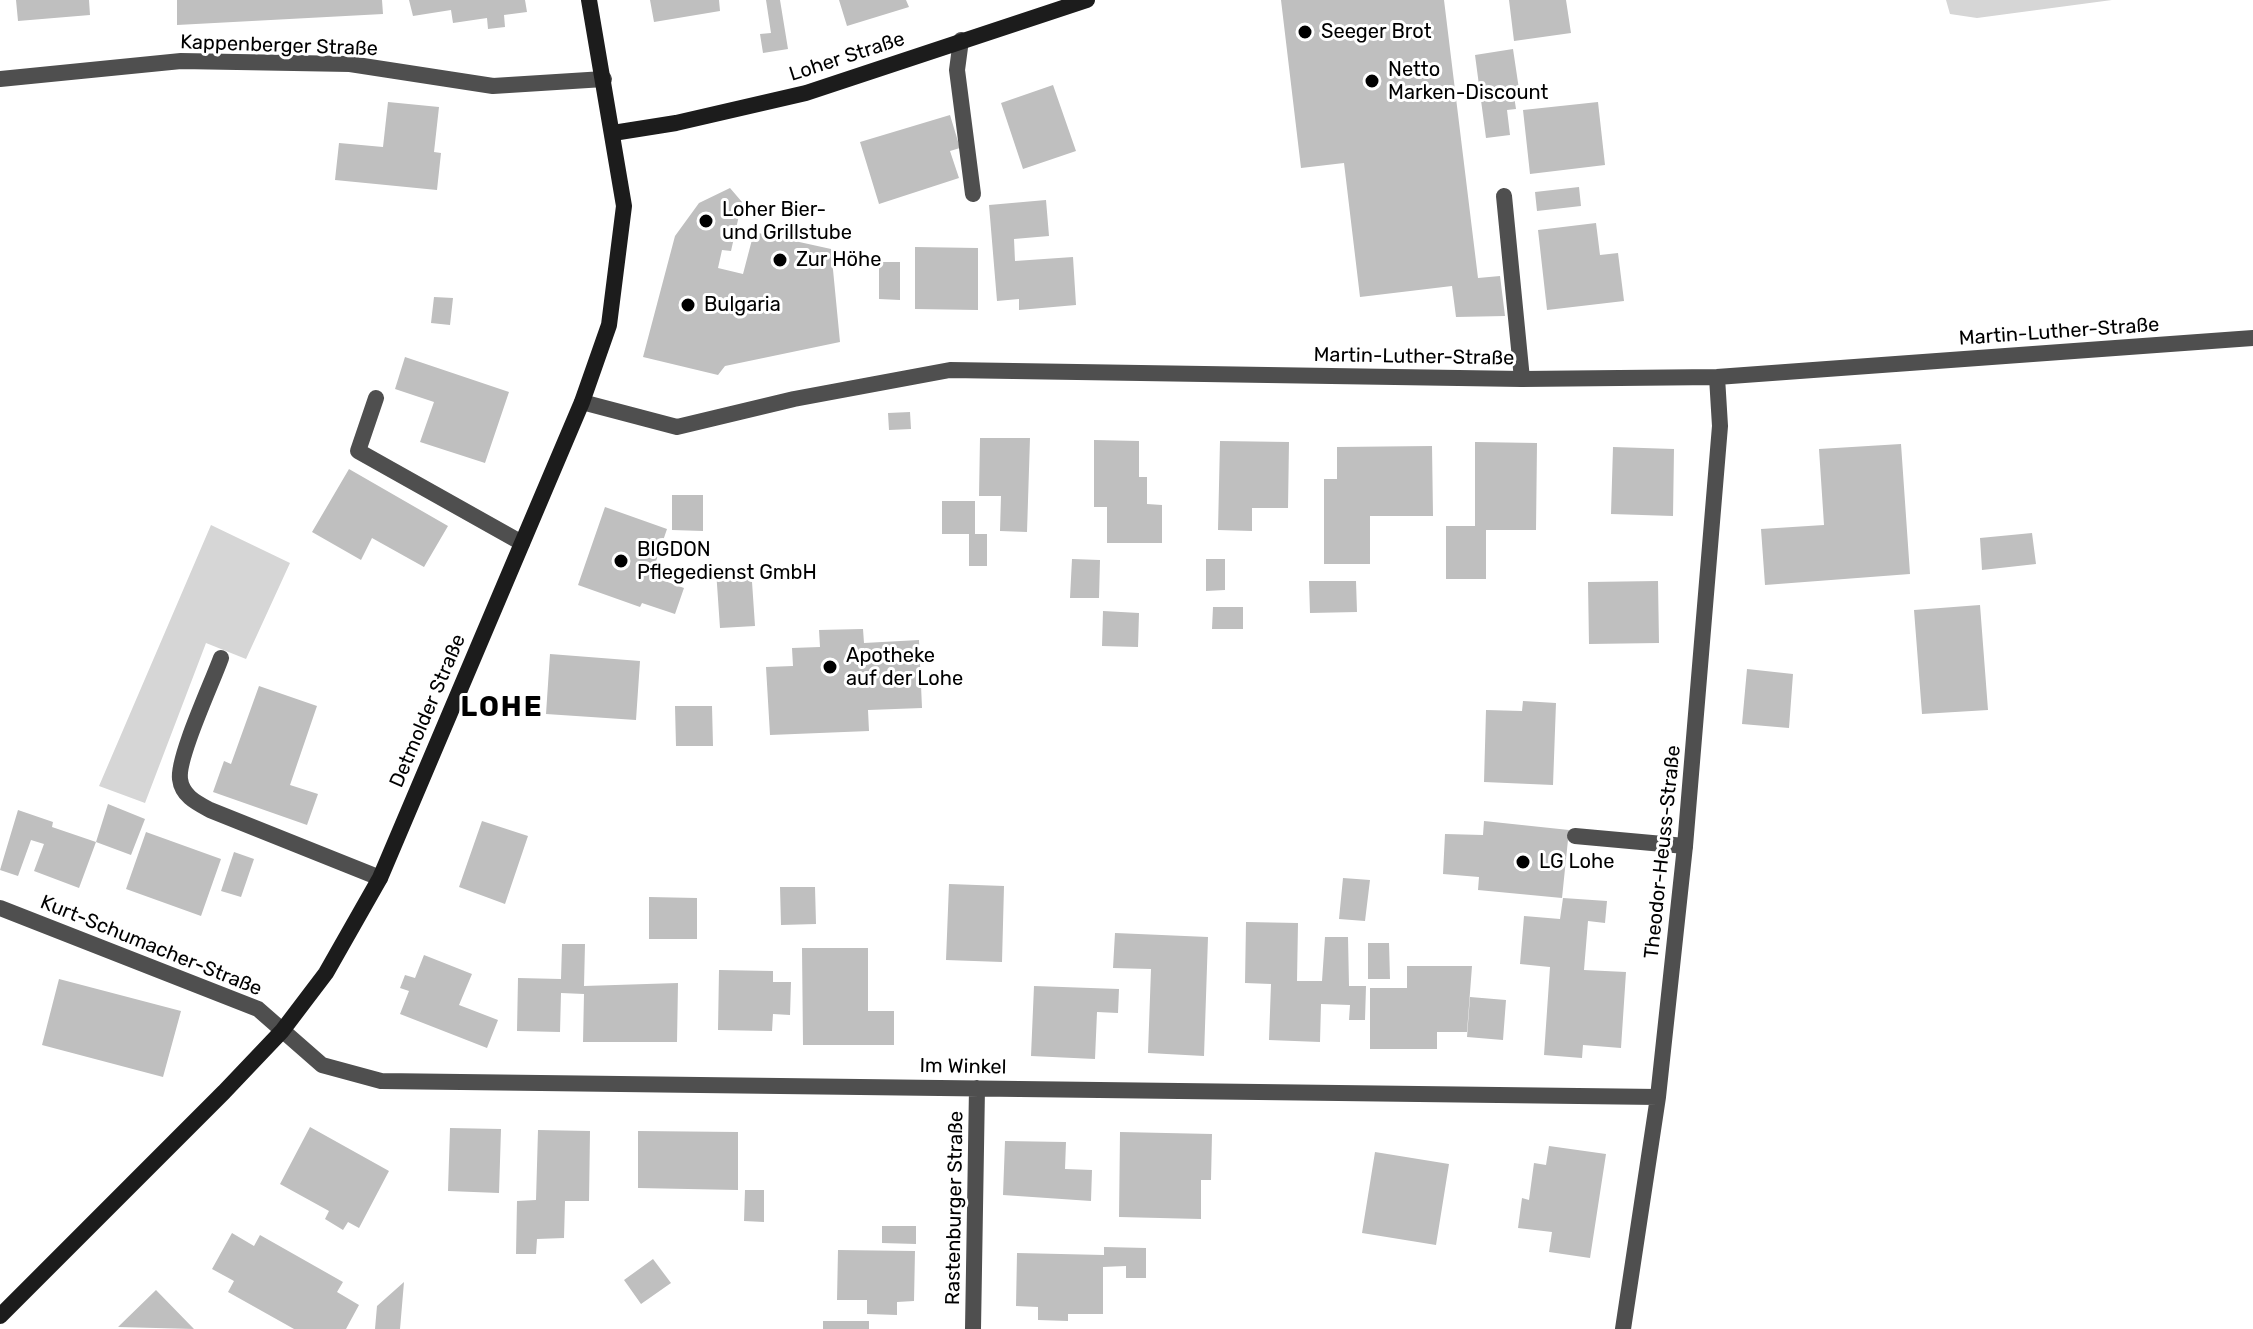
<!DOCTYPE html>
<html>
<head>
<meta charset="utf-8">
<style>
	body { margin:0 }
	canvas { display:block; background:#fff }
</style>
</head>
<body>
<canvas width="2253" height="1329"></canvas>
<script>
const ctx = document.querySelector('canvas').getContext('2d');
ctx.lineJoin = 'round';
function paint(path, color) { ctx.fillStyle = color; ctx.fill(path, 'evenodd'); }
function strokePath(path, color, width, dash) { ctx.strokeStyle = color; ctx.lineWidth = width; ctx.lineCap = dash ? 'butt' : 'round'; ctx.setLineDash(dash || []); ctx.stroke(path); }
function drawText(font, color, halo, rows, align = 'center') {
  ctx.font = font + ' Rubik,sans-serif'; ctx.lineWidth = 6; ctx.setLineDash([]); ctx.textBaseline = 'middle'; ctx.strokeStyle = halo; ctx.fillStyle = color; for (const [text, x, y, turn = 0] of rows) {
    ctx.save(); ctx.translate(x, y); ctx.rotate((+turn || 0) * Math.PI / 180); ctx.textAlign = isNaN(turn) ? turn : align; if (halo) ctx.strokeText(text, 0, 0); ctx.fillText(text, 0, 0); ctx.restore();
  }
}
paint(new Path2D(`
	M1946,0h166l-135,18 -27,-4z
	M211,525l79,38 -44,96 -40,-16 -61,160 -46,-17z`), '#d6d6d6');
paint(new Path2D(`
	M16,0h73l1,15 -72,6z
	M177,0h205l1,14 -206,11z
	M409,0h116l2,12 -23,3 1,12 -17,2 -1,-11 -34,5 -2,-13 -38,6z
	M650,0h69l1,11 -66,11z
	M766,0h14l8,49 -25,4 -3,-19 11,-1z
	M839,0h67l3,7 -62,19z
	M1281,0h163l34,278 22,-2 5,40 -49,1 -4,-31 -92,11 -16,-134 -43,5z
	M1509,0h57l5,33 -57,8z
	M1513,49l7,47h-6l2,13 -9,1 3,25 -24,3 -11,-83z
	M1053,85l23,66 -53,18 -22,-66z
	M388,102l51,5 -5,45 7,1 -4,37 -102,-10 4,-37 44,4z
	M1598,102l7,63 -75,9 -7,-64z
	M950,115l10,33 -10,3 9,27 -80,26 -19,-62z
	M1579,187l2,19 -44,5 -2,-19z
	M730,188l12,14 -11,49 -9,-1 -4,18 25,6 11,-42 77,17 9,93 -115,24 -7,9 -75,-18 32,-121 24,-33z
	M1046,200l3,36 -35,3 1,22 58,-4 3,48 -57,5v-11l-22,2 -8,-96z
	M1596,223l4,32 18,-2 6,48 -77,9 -9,-80z
	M915,247l63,1v62l-63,-1z
	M879,262h21v38l-21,-1z
	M434,297l19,1 -3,27 -19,-2z
	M405,357l104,35 -24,71 -65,-21 14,-40 -39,-13z
	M910,412l1,17 -22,1 -1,-17z
	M980,438h50l-3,94 -27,-1 1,-35h-22z
	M1094,440l45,1v36h8v27l15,1v38h-55v-36h-13z
	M1220,441l69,1 -1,66h-36v23l-34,-1z
	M1475,442l62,1 -1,87h-50v49h-40v-53h29z
	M1901,444l9,130 -145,11 -4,-56 63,-4 -5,-76z
	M1432,446l1,70h-63v48h-46v-85h13v-32z
	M1613,447l61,2 -1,67 -62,-2z
	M349,469l99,57 -24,41 -52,-29 -11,22 -49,-28z
	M672,495h31v36l-31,-1z
	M942,501h33v33h12v32h-18v-32h-27z
	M605,507l62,22 -16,47 33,12 -9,26 -33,-11 -2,4 -62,-22z
	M2032,533l4,31 -54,6 -2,-32z
	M1072,559l28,1 -1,38h-29z
	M1206,559h19v31l-19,1z
	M751,567l4,59 -35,2 -4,-58z
	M1309,581h47l1,31 -47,1z
	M1658,581l1,62 -70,1 -1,-62z
	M1980,605l8,105 -66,4 -8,-104z
	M1213,607h30v22h-31z
	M1103,611l36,2 -1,34 -36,-1z
	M863,629l1,14 55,-3 3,68 -54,2 1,21 -99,4 -4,-68 27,-1 -1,-18 28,-1 -1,-17z
	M550,654l90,7 -4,59 -90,-6z
	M1747,669l46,5 -4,54 -47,-4z
	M259,686l58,20 -27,79 28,9 -11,31 -94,-33 11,-31 7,3z
	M1523,701l33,2 -3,82 -69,-3 2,-72 36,1z
	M675,706h37l1,40h-37z
	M108,804l37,15 -14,36 -35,-13 -17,46 -45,-17 10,-27 -13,-4 -13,36 -18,-6 18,-60 35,12 -1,5 44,15z
	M482,821l46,15 -23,68 -46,-17z
	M1484,821l85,9 -7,68 -84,-8 1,-13 -36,-3 2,-40 38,1z
	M146,832l75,27 -20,57 -75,-27z
	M234,852l20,7 -13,38 -20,-6z
	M1343,878l27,2 -5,41 -26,-2z
	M949,884l55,2 -2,76 -56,-2z
	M780,887h35l1,37 -35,1z
	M649,897l48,1v41h-48z
	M1563,898l44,3 -2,22 -17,-2 -4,49 42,2 -5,76 -38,-3 -1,13 -38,-3 6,-88 -30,-3 4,-48 36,3z
	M1246,922l52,1 -1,58h25l3,-44h23l1,49h17l-1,34h-16l1,-15 -29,-1 -1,38 -51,-2 2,-56 -26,-1z
	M1115,933l93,4 -4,119 -56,-3 3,-84 -38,-1z
	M1368,943h21l1,36h-22z
	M562,944h23l-1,42 94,-3 -1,59h-94l1,-48 -23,-1 -1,39 -43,-1 1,-53 43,1z
	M802,948h66v63h26v34h-91z
	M424,955l48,19 -13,31 39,15 -11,28 -87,-34 9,-23 -9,-3 5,-13 10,3z
	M1407,966h65l-5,66h-30v17h-67v-61h37z
	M719,970l54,1v11h18l-1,33 -17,-1 -1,17 -54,-1z
	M59,979l122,32 -18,66 -121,-32z
	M1034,986l85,3 -1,24 -21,-1 -2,47 -64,-3z
	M1470,997l36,3 -3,40 -36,-3z
	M310,1127l79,44 -30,57 -11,-6 -5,8 -18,-11 4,-8 -49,-27z
	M450,1128l51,1 -2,64 -51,-2z
	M538,1130l52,1 -1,70h-24l-1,37 -27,1 -1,15h-20l1,-53 19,-1z
	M638,1131l100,1v58l-100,-2z
	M1120,1132l92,2 -1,46h-10v39l-82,-2z
	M1005,1141l61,1 -1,27 27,1 -1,31 -88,-6z
	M1549,1146l57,8 -16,104 -41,-6 3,-20 -34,-4 4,-30 7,2 5,-37 12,2z
	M1375,1152l74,12 -13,81 -74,-12z
	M745,1190h19v32l-20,-1z
	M882,1226h34v18l-34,-1z
	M232,1233l22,13 6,-11 83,47 -6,10 22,13 -13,24h-52l-66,-37 6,-11 -22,-12z
	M1104,1247l42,1v30h-20v-12l-23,1v47h-35v7l-30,-1v-13l-22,-1 1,-53 87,2z
	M838,1250l77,1 -1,50 -17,1v13l-30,-1v-14h-30z
	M653,1259l18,24 -30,21 -17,-24z
	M404,1282l-4,47h-25l2,-23z
	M156,1290l38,39 -76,-2z
	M823,1321h46v8h-46z`), '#bfbfbf');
strokePath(new Path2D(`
	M961,40l-4,30 16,124
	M1504,196l18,183
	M376,398l-18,53 164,92
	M221,658c-9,25 -44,100 -41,121 2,17 17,24 30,31l170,68
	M1575,836l110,10`), '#4f4f4f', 16);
strokePath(new Path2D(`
	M0,79l181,-18 169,3 143,22 111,-7
	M582,402l95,25 117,-28 156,-29 572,9 195,-2 536,-39
	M0,908l258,101 64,56 59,16 1277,16
	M973,1329l4,-241
	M1623,1329l35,-232 27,-251 35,-420 -3,-49`), '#4f4f4f', 16);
strokePath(new Path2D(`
	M613,133l63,-10 130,-30 281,-93
	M0,1316l224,-224 58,-61 44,-58 54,-95 202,-476 27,-77 15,-119 -35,-206`), '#1c1c1c', 16);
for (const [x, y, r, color] of [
	[1305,32,8,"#000"],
	[1372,81,8,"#000"],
	[706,221,8,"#000"],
	[780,260,8,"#000"],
	[688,305,8,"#000"],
	[621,561,8,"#000"],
	[830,667,8,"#000"],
	[1523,862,8,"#000"]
]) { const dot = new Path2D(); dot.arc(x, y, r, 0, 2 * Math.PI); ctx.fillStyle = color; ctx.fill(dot); strokePath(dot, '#fff', 3); }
drawText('20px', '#000', '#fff', [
	["Seeger Brot",1321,32],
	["Netto",1388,70],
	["Marken-Discount",1388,93],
	["Loher Bier-",722,210],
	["und Grillstube",722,233],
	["Zur Höhe",796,260],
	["Bulgaria",704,305],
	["BIGDON",637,550],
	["Pflegedienst GmbH",637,573],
	["Apotheke",846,656],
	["auf der Lohe",846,679],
	["LG Lohe",1539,862]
], 'left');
drawText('20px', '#000', '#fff', [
	["Kappenberger Straße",279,46,2],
	["Loher Straße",847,57,-18],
	["Martin-Luther-Straße",2059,332,-4],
	["Martin-Luther-Straße",1414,357,1],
	["Detmolder Straße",428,711,-67],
	["Theodor-Heuss-Straße",1663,852,-84],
	["Kurt-Schumacher-Straße",151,946,22],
	["Im Winkel",963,1067,1],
	["Rastenburger Straße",955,1208,-89]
]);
ctx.letterSpacing = '2px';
drawText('bold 28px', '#000', '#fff', [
	["LOHE",502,708]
]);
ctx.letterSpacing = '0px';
</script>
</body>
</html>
